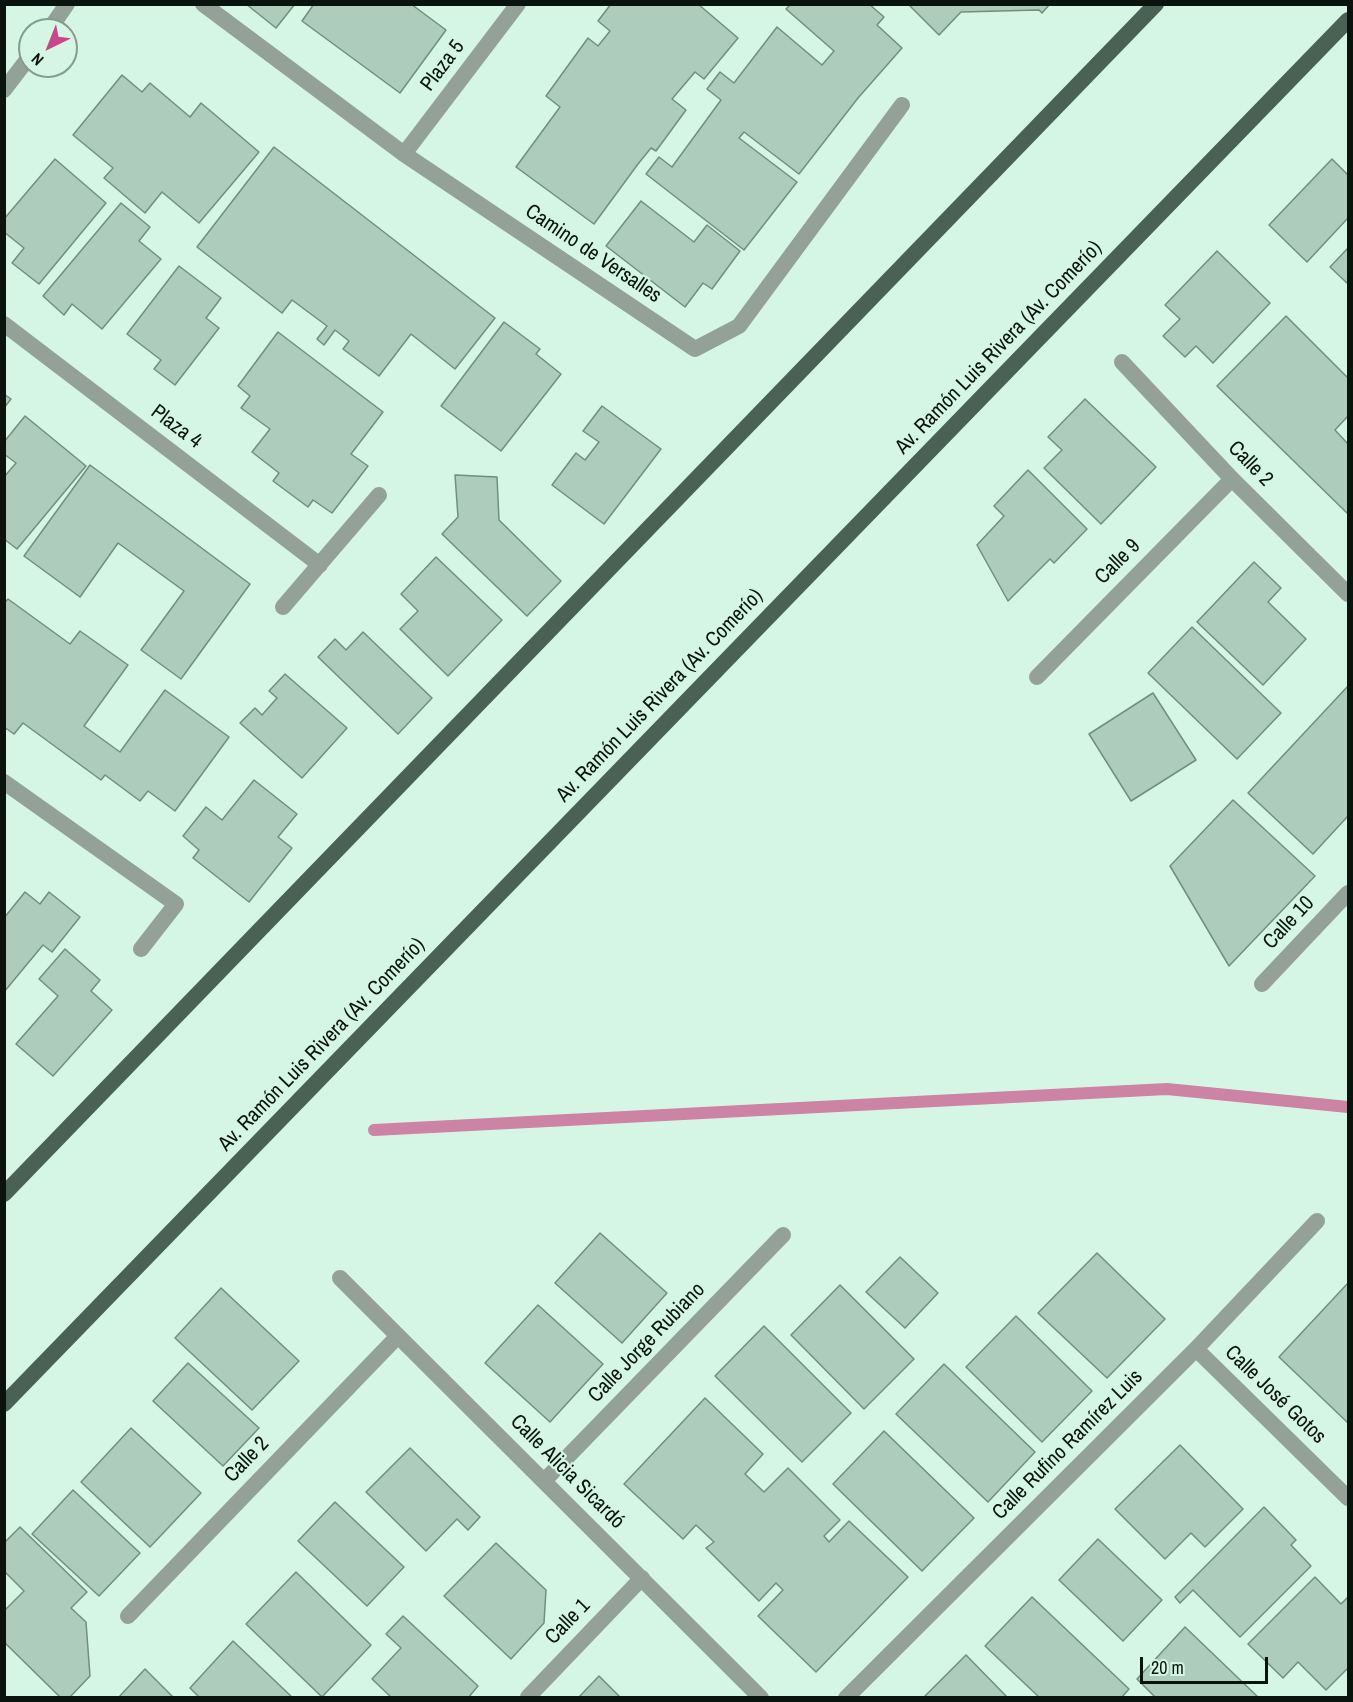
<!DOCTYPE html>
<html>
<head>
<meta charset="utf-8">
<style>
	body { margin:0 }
	#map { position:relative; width:1353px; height:1702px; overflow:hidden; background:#d6f6e5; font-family:"Archivo Narrow",sans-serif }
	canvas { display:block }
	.frame { position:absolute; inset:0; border:6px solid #09140f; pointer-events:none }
	.north { position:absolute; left:18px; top:18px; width:60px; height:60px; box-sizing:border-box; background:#d6f6e5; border:2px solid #849c8f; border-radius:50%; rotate:223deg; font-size:16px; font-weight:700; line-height:24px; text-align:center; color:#09140f }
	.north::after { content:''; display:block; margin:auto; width:21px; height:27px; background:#ca468a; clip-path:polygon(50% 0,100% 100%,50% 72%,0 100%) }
	.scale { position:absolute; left:1140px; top:1657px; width:128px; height:27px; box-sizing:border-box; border:3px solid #09140f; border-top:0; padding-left:8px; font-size:18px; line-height:21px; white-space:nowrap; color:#09140f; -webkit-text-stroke:4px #d6f6e5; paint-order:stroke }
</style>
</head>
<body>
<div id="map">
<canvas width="1353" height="1702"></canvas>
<div class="frame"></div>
<div class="north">N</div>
<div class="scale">20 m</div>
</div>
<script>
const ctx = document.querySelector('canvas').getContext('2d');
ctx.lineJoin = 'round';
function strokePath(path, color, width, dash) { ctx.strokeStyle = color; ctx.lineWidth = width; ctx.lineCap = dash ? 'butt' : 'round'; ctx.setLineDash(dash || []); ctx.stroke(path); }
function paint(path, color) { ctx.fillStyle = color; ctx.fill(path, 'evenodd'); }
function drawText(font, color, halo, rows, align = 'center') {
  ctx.font = font + ' "Archivo Narrow",sans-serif'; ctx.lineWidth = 4.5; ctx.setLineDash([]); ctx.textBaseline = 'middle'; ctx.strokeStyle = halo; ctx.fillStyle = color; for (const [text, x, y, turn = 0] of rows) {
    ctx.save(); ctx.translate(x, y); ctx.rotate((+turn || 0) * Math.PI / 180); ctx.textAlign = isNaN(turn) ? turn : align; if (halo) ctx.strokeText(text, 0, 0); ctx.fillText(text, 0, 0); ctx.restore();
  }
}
strokePath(new Path2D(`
	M374,1130l793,-41 181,18`), '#cd83a3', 12);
const building = new Path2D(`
	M246,4h49l-19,24z
	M314,4h97l35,26 -46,63 -98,-72z
	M611,4h87l40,34 -34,41 -9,-7 -23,27 14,11 -30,41 -5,-3 -13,16 -44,60 -78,-57 44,-60 -14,-11 42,-58 10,8 12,-15 -12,-10z
	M791,4h78l15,13 -7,8 25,23 -44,50 -59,76 -55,-42 -5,6 58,44 -53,68 -98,-76 13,-17 13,10 49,-67 -14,-11 13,-17 14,11 43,-56 45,38 12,-14 -48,-42z
	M908,4h142l-8,9 -3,-3 -78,2 -22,23z
	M122,75l20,17 8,-9 40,34 11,-14 58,49 -60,71 -37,-31 -17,21 -41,-35 9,-10 -40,-33z
	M274,147l221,171 -40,51 -44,-35 -32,42 -36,-27 6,-8 -14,-11 -11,15 -7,-6 10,-13 -35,-26 -10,13 -85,-66z
	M55,159l51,44 -67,81 -27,-21 12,-15 -20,-16v-13z
	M1332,159l16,16v43l-41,44 -38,-37z
	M641,201l53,41 13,-17 33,26 -28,38 -9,-6 -18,24 -79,-61z
	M121,203l29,24 -11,14 22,18 -59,70 -30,-25 -8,11 -21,-19z
	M1348,248v36l-18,-17z
	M1217,251l53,52 -57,60 -17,-17 -11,11 -22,-21 17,-17 -15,-14z
	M179,266l42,32 -15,20 13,10 -44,57 -21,-16 7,-9 -34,-26z
	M1286,316l62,62v38l-13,14 13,14v70l-131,-128z
	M504,322l36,27 -4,5 25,20 -60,77 -60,-45z
	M278,332l105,80 -32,42 17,12 -36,47 -19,-13 -5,7 -35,-26 6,-8 -27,-21 18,-23 -29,-21 9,-12 -12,-10z
	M4,394l7,5 -7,9z
	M1085,399l71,68 -55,57 -57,-56 18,-18 -14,-13z
	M602,406l59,43 -57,75 -52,-39 24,-32 9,7 14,-18 -16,-11z
	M25,416l61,50 -69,83 -13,-10v-62l12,-14 -12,-9v-12z
	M90,465l160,119 -69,95 -40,-29 43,-59 -66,-48 -38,54 -56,-41z
	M1028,470l59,59 -33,34 -4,-4 -42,42 -31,-56 27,-29 -10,-10z
	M455,475l42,2 2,43 62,61 -34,35 -85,-82 16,-17z
	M436,557l66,63 -54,56 -48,-47 18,-18 -17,-17z
	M1254,562l27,26 -13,14 38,37 -43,46 -66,-63z
	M8,599l62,45 10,-13 48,34 -44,61 36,26 45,-62 64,47 -54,74 -27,-20 -8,10 -35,-26 -4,5 -78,-57 -9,11 -10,-7v-124z
	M1192,627l89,86 -44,46 -89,-86z
	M363,632l69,66 -34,36 -80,-77 17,-18 11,11z
	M285,674l62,54 -45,50 -62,-55 15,-15 7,7 15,-17 -8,-7z
	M1348,686v130l-35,38 -65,-61z
	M1153,693l43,67 -65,41 -42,-67z
	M254,780l43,34 -19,23 14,11 -43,54 -56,-44 6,-8 -16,-14 23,-29 16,13z
	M1233,800l82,76 -86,90 -59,-100z
	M25,892l15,12 9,-12 31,25 -28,35 -9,-7 -39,47v-74z
	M65,949l35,31 -9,11 21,19 -59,66 -37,-32 42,-48 -19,-17z
	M600,1233l67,60 -45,50 -67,-60z
	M1097,1253l68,66 -58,59 -69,-65z
	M900,1257l38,36 -33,35 -39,-36z
	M1348,1283v140l-69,-66z
	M840,1285l74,74 -50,50 -73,-74z
	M221,1288l78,73 -47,49 -77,-72z
	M538,1305l65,59 -53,58 -65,-59z
	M1016,1316l76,75 -50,51 -76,-75z
	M764,1326l87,87 -49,49 -87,-86z
	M188,1363l71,65 -36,38 -70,-65z
	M944,1364l91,88 -47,50 -92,-88z
	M705,1398l58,56 -18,20 19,18 24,-24 52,52 -16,16 5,6 20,-21 59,56 -92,95 -58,-56 25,-26 -7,-7 -17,18 -53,-53 8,-6 -18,-17 -13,14 -59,-55z
	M131,1428l70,65 -51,54 -69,-65z
	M884,1431l90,87 -52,53 -89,-87z
	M1180,1445l63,64 -38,38 -14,-14 -26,26 -50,-50z
	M410,1448l70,69 -12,13 -11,-11 -31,32 -60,-59z
	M73,1490l67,63 -41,43 -67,-62z
	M335,1502l69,65 -37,39 -69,-65z
	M1264,1507l32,33 -5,5 20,21 -71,71 -47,-47 -13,13 -5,-6z
	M20,1527l67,65 -16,16 15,14 4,54 -21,22h-8l-57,-56v-31l20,-20 -20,-20v-28z
	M1098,1539l64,61 -39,41 -64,-61z
	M496,1543l50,47 -2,33 -33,36 -67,-63z
	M296,1572l75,73 -49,52 -76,-73z
	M1315,1577l26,27 7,-7v71l-22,22 -28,-28 -15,16 -35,-34z
	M1032,1597l97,92 -8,9h-81l-55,-52z
	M403,1616l75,70 -10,12h-76l-20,-19 29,-31 -15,-14z
	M1185,1627l74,71h-103l-19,-19z
	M233,1641l60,57h-93l-10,-10z
	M966,1655l42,43h-85z
	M145,1669l29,29h-56z
	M599,1676l22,22h-43z`);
paint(building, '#adccbc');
strokePath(building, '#718e7f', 1.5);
strokePath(new Path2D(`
	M203,4l201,150 291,195 44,-23 163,-221
	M49,30l18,-26
	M4,90l26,-34
	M404,154l114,-150
	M4,324l316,241
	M1122,362l110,117 116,115
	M283,607l96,-112
	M1037,677l195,-198
	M4,782l172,122 -35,45
	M1262,984l86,-91
	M340,1278l421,420
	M1196,1349l152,149
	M544,1481l239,-246
	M128,1616l270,-280
	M528,1697l114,-119
	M846,1698l350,-349 121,-128`), '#93a199', 16);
strokePath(new Path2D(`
	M4,1194l1152,-1190
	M4,1404l1344,-1384`), '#4a6155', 16);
drawText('21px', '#09140f', '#d6f6e5', [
	["Plaza 5",443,66,-53],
	["Camino de Versalles",593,254,34],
	["Av. Ramón Luis Rivera (Av. Comerío)",999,348,-46],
	["Plaza 4",176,427,37],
	["Calle 2",1250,464,46],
	["Calle 9",1118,562,-45],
	["Av. Ramón Luis Rivera (Av. Comerío)",660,696,-46],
	["Calle 10",1289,923,-47],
	["Av. Ramón Luis Rivera (Av. Comerío)",322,1045,-46],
	["Calle Jorge Rubiano",647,1343,-46],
	["Calle José Gotos",1275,1395,44],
	["Calle Rufino Ramírez Luis",1068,1445,-45],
	["Calle 2",247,1460,-46],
	["Calle Alicia Sicardó",567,1472,45],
	["Calle 1",568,1622,-46]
]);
</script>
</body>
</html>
